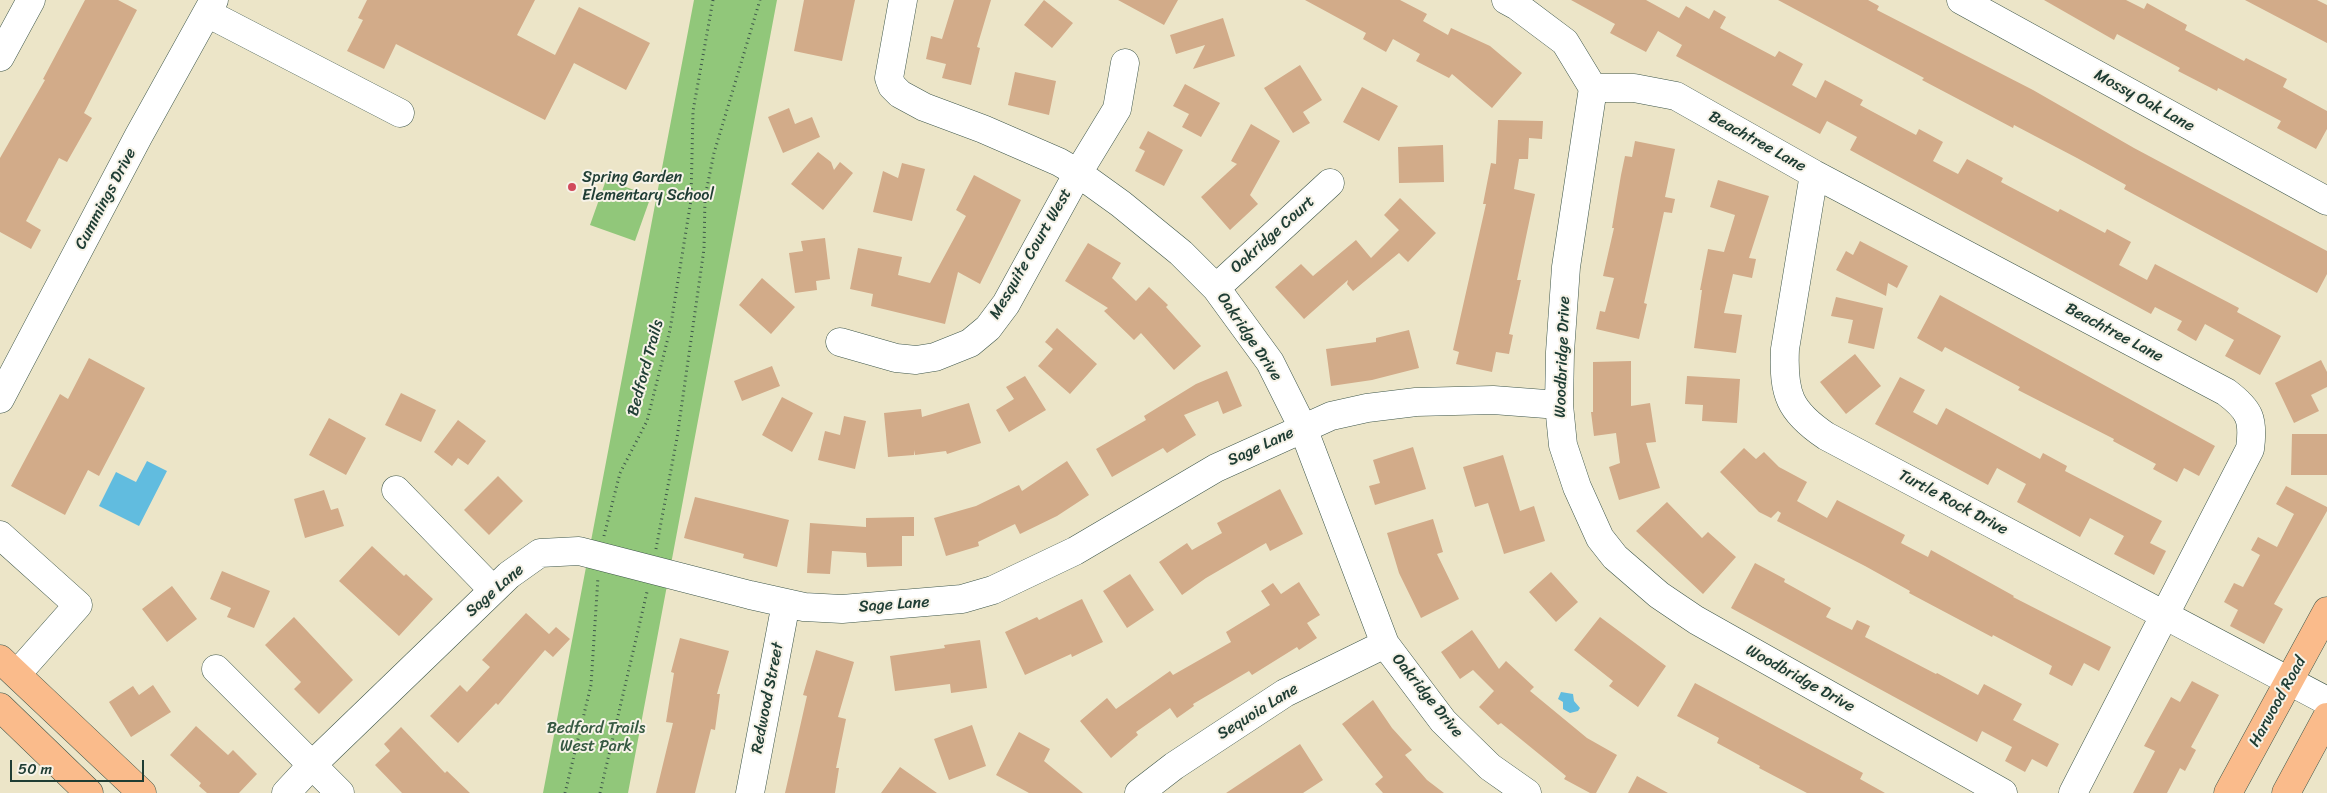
<!DOCTYPE html>
<html>
<head>
<meta charset="utf-8">
<style>
	body { margin:0 }
	#map { position:relative; width:2327px; height:793px; overflow:hidden; background:#ece5c8; font-family:Sriracha,sans-serif }
	canvas { display:block }
	.scale { position:absolute; left:10px; top:760px; width:134px; height:22px; box-sizing:border-box; border:2px solid #1f3d34; border-top:0; padding-left:6px; font-size:15px; line-height:18px; white-space:nowrap; color:#1f3d34; -webkit-text-stroke:4px #f7f3e8; paint-order:stroke }
</style>
</head>
<body>
<div id="map">
<canvas width="2327" height="793"></canvas>
<div class="scale">50 m</div>
</div>
<script>
const ctx = document.querySelector('canvas').getContext('2d');
ctx.lineJoin = 'round';
function paint(path, color) { ctx.fillStyle = color; ctx.fill(path, 'evenodd'); }
function strokePath(path, color, width, dash) { ctx.strokeStyle = color; ctx.lineWidth = width; ctx.lineCap = dash ? 'butt' : 'round'; ctx.setLineDash(dash || []); ctx.stroke(path); }
function drawText(font, color, halo, rows, align = 'center') {
  ctx.font = font + ' Sriracha,sans-serif'; ctx.lineWidth = 4; ctx.setLineDash([]); ctx.textBaseline = 'middle'; ctx.strokeStyle = halo; ctx.fillStyle = color; for (const [text, x, y, turn = 0] of rows) {
    ctx.save(); ctx.translate(x, y); ctx.rotate((+turn || 0) * Math.PI / 180); ctx.textAlign = isNaN(turn) ? turn : align; if (halo) ctx.strokeText(text, 0, 0); ctx.fillText(text, 0, 0); ctx.restore();
  }
}
paint(new Path2D(`
	M694,0h83l-149,793h-85z
	M606,180l45,16 -16,45 -45,-16z`), '#91c77a');
paint(new Path2D(`
	M147,461l20,10 -28,55 -40,-20 17,-34 20,10z
	M1561,692l12,2 1,7 6,7 -2,3 -8,2 -7,-4v-7l-5,-3z`), '#61bcdf');
paint(new Path2D(`
	M85,0h33l19,10 -53,103 8,5 -25,44 -8,-4 -33,63 15,9 -10,19 -31,-17v-74l45,-78 -2,-1z
	M367,0h168l-18,35 38,20 24,-48 71,36 -24,47 -52,-27 -29,57 -149,-76 -12,25 -37,-18 16,-31 -5,-2z
	M804,0h51l-13,61 -48,-10z
	M954,0h37l-14,47 3,1 -9,37 -29,-7 4,-14 -20,-5 5,-23 11,3z
	M1044,0l29,23 -21,25 -28,-23z
	M1118,0h60l-14,25z
	M1305,0h95l27,14 -4,7 25,14 3,-7 39,18 32,27 -30,35 -40,-34 -3,4 -33,-17 4,-7 -27,-15 -7,13 -23,-13 3,-6z
	M1571,0h75l33,18 7,-12 23,13 5,-9 12,7 -6,11 55,29 4,-6 24,13 -11,21 24,13 9,-18 38,20 -3,5 56,30 3,-6 24,13 -10,19 25,13 9,-15 36,19 -2,4 57,30 2,-3 45,24 2,-4 24,13 -12,23 28,15 8,-16 84,44 -2,4 44,24 -21,39 -35,-19 9,-16 -29,-16 -9,17 -19,-11 5,-9 -27,-14 -4,7 -301,-164 7,-13 -30,-16 -7,13 -144,-78 6,-11 -24,-14 -12,21 -36,-19 5,-9z
	M1778,0h90l11,6 -2,4 156,80 101,58 193,103v23l-10,19 -193,-104 2,-4 -49,-27 -63,-33 -1,3 -53,-28 -38,-20 2,-2z
	M2044,0h82l18,9 3,-6 40,22 -2,5 59,31 2,-3 41,21 -4,8 44,24v18l-11,20 -39,-21 4,-7 -63,-33 -1,3 -39,-20 2,-3 -63,-34 -3,6z
	M2245,0h72l10,5v38z
	M1223,18l12,38 -42,13 12,-24 -29,9 -6,-19z
	M1300,65l22,35 -19,12 7,11 -17,10 -29,-45z
	M1015,72l41,9 -7,34 -41,-10z
	M1185,84l35,19 -19,34 -19,-10 7,-13 -16,-8z
	M1362,87l36,19 -19,35 -36,-19z
	M789,108l6,16 17,-7 8,20 -37,16 -15,-36z
	M1498,120l45,1 -1,18 -13,-1 -1,21h-9l-5,30 21,5 -18,86h4l-12,54 4,1 -4,19 -13,-2 -4,20 -36,-8 3,-12 -6,-2 33,-146h-3l8,-41 5,1z
	M1251,124l29,17 -30,54 8,9 -28,26 -29,-33 36,-33 -6,-3z
	M1148,131l35,19 -19,36 -29,-15 10,-20 -6,-3z
	M1635,141l40,8 -10,48 10,2 -3,14 -8,-1 -20,91 3,1 -8,35 -43,-10 4,-18 5,1 9,-34 -11,-2 11,-48h-2l9,-53 4,-19 7,1z
	M1443,145l1,37 -45,1 -1,-36z
	M818,152l13,10 3,8 6,-8 13,11 -30,37 -32,-26z
	M902,163l23,6 -13,52 -39,-9 10,-41 15,7z
	M974,175l47,25 -41,84 -22,-12 -13,52 -74,-18 2,-12 -23,-5 8,-41 44,9 -4,18 32,8 36,-67 -10,-6z
	M1718,180l51,16 -20,62 7,1 -4,19 -19,-4 -9,39 18,2 -6,38 -42,-5 8,-58h-2l8,-41 16,3 11,-37 -25,-8z
	M1400,198l36,35 -28,29 -9,-9 -46,38 -6,-7 1,-4 -44,39 -29,-32 26,-23 12,12 43,-36 15,18 28,-28 -15,-15z
	M825,238l5,41 -14,2 1,9 -22,3 -6,-40 14,-2 -2,-10z
	M1860,241l48,25 -11,22 -9,-5 -2,13 -50,-26 10,-19 7,4z
	M1088,243l33,20 -9,15 24,23 13,-14 19,18 -2,2 35,39 -27,24 -33,-37 -7,7 -30,-29 4,-3 -43,-27z
	M762,278l33,29 -24,27 -32,-29z
	M1940,295l275,151 -16,30 -15,-8 -7,14 -24,-13 3,-5 -43,-23 1,-2 -96,-49 2,-3 -75,-40 -3,5 -25,-14z
	M1836,297l47,11 -9,41 -26,-6 5,-23 -22,-4z
	M1057,328l40,36 -27,30 -32,-28 15,-17 -8,-7z
	M1409,330l10,38 -47,12 -41,6 -5,-37 50,-7v-4z
	M1855,354l26,32 -35,28 -26,-32z
	M89,358l56,30 -46,88 -11,-6 -23,45 -54,-29 49,-92 8,5z
	M2321,360l6,12v15l-16,8 8,16 -25,12 -19,-40z
	M1631,361v45l19,-3 6,39 -10,1 14,45 -41,12 -10,-33 11,-4 -4,-30 -22,3 -3,-24h2v-50z
	M772,366l8,20 -38,15 -8,-20z
	M1227,371l15,35 -19,8 -5,-13 -34,14 12,20 -29,18 -4,-5 -51,29 -16,-28 50,-29 -2,-4 52,-32z
	M1025,376l21,34 -37,22 -13,-22 18,-11 -8,-12z
	M1687,376l53,3 -3,44 -35,-2 1,-16 -18,-1z
	M1900,377l25,13 -12,22 24,13 9,-17 94,51 3,-6 24,13 -2,5 97,50 -12,22 16,8 -12,24 -40,-21 10,-18 -34,-18 -10,19 -63,-35 9,-18 -29,-16 -9,17 -113,-61z
	M401,393l35,17 -15,32 -36,-17z
	M782,397l31,16 -21,39 -30,-17z
	M969,403l12,40 -34,11 -1,-3 -31,4 -1,-5v5l-26,2 -4,-44 37,-4 1,8z
	M844,416l22,5 -11,48 -37,-9 7,-29 15,4z
	M329,418l37,20 -20,37 -37,-20z
	M458,420l28,21 -18,24 -10,-7 -6,8 -18,-14z
	M2292,434h35v41h-36z
	M1413,447l13,42 -51,16 -6,-19 11,-3 -7,-23z
	M1744,448l12,11 8,-7 15,15 28,15 -10,19 30,17 10,-18 68,35 -4,8 27,14 3,-7 83,46 -1,1 98,50 -12,24 -15,-8 -12,23 -23,-12 3,-8 -59,-31 -1,2 -83,-44 1,-2 -45,-25 -88,-45 4,-8 -3,-2 -7,7 -12,-6 -39,-40z
	M1503,455l17,56 14,-5 11,35 -41,13 -16,-51 -13,4 -12,-40z
	M1067,461l22,34 -32,21 -37,18 -5,-10 -37,18 1,4 -33,10 -12,-38 42,-12 43,-21 3,6z
	M498,476l25,25 -34,34 -25,-25z
	M2286,486l41,21v4l-53,93 9,5 -19,35 -34,-18 8,-16 -14,-8 10,-19 9,4 17,-32 -9,-5 7,-13 19,10 17,-33 -18,-10z
	M1280,489l23,45 -33,17 -4,-8 -60,35 -24,17 -23,-33 28,-19 5,7 30,-17 -5,-10z
	M324,490l7,20 7,-2 6,18 -39,12 -11,-39z
	M695,497l94,23 -12,47 -34,-9 1,-4 -60,-16z
	M1667,502l35,36 6,-6 28,25 -33,37 -67,-63z
	M914,517v19h-12v30l-35,1 -1,-14 -34,-2 -2,23 -23,-1 3,-50 56,4v-9z
	M1433,519l10,33 -6,2 22,45 -38,19 -22,-45 -12,-40z
	M372,546l32,30 2,-2 27,25 -34,37 -60,-55z
	M1755,563l30,16 -1,3 47,26 -5,9 26,13 5,-10 13,6 -5,11 71,37 1,-1 41,22 6,-11 38,20 -9,16 46,24 -12,23 -15,-8 -7,13 -20,-11 7,-14 -30,-16 -5,11 -246,-134z
	M222,571l48,20 -16,37 -27,-11 4,-9 -21,-9z
	M1551,572l27,30 -22,20 -27,-30z
	M1130,574l24,36 -27,18 -24,-37z
	M1299,582l21,33 -13,8 10,15 -18,12 -2,-3 -45,28 -3,-4 -56,33 1,2 -17,12 -7,-10 -34,24 2,3 -27,23 -31,-37 27,-23 9,11 54,-38 3,4 58,-33 -5,-10 44,-27 -9,-14 12,-8 8,11z
	M172,586l25,33 -30,23 -25,-33z
	M1082,599l21,43 -31,15 -1,-3 -46,21 -20,-43 32,-15 2,3z
	M526,613l23,21 7,-7 14,12 -17,18 -8,-7 -47,55 -2,-2 -38,40 -28,-27 30,-31 7,7 23,-25 -8,-7z
	M294,617l59,63 -34,34 -25,-25 7,-7 -36,-37z
	M1600,617l66,49 -28,41 -29,-21 4,-5 -39,-31z
	M1472,630l27,39 7,-8 28,26 -4,4 57,47 30,17 -21,38h-6l-26,-14 2,-3 -65,-53 -3,2 -19,-18 15,-16 -21,-21 -13,9 -19,-27z
	M680,638l49,13 -12,43h3l-5,36 -4,-1 -16,64h-39l17,-70 -7,-1 8,-49 -3,-1z
	M980,640l7,48 -36,5 -1,-9 -55,7 -5,-35 55,-8 -1,-3z
	M816,650l38,12 -16,55 8,2 -10,49h3l-4,25h-50l22,-97 -4,-1z
	M2192,681l27,14 -28,52 5,3 -11,21 -5,-3 -13,25h-34l22,-42 -11,-5 27,-49 9,5z
	M1695,683l168,90 -3,6 25,14h-78l-48,-25 1,-2 -43,-23 2,-5 -42,-22z
	M153,685l18,27 -40,25 -22,-35 24,-16 6,9z
	M1373,700l19,28 20,22 -7,5 22,25 17,13h-61l-8,-9 8,-7 -41,-53z
	M972,725l14,41 -37,14 -15,-41z
	M196,726l32,29 5,-5 24,24 -18,19h-32l-8,-7 2,-3 -31,-28z
	M401,727l44,46 2,-2 23,22h-68l-27,-28 15,-14 -6,-7z
	M1019,732l31,17 -6,12 39,32h-54l-33,-18z
	M1300,744l23,36 -20,13h-77z
	M900,767l37,26h-56z
	M1637,776l31,17h-40z`), '#d2ab89');
const minor = new Path2D(`
	M903,0l-14,78 3,8 8,8 24,13 59,22 76,33 19,11 43,31 60,49 35,35 54,74 33,66 82,216 58,77 47,46 37,26
	M1506,0l11,6 48,36 28,46 -27,179 -6,85 -1,53 4,40 14,42 23,51 15,19 44,38 37,25 307,173
	M1961,0l366,201
	M207,13l193,100
	M0,57l31,-57
	M1593,88h41l42,8 138,78 412,218c24,18 28,27 24,57l-177,344
	M1814,174l-29,175c-2,45 4,62 41,87l501,265
	M1216,288l114,-105
	M840,342l56,16 20,2 19,-3 35,-14 18,-15 18,-24 72,-131 39,-64 8,-46
	M0,399l138,-262 76,-137
	M396,490l97,100
	M0,535l78,70 -61,69
	M216,669l124,124
	M286,793l26,-28 197,-190 31,-22 39,-2 171,44 54,12 38,2 120,-10 31,-9 82,-39 141,-83 115,-52 36,-8 49,-6 77,-2 66,5
	M750,793l36,-190
	M1139,793l35,-27 111,-73 100,-49`);
const major = new Path2D(`
	M0,659l142,134
	M0,707l89,86
	M2228,793l99,-182
	M2286,793l41,-76`);
strokePath(minor, '#3e564a', 29);
strokePath(major, '#3e564a', 29);
strokePath(new Path2D(`
	M604,536l16,-63 27,-52 23,-91 21,-130 2,-89 20,-111
	M656,549l21,-111 27,-189 1,-52 9,-44 46,-153
	M565,793l26,-108 7,-108
	M600,793l47,-201`), '#3e564a', 3, [1, 4]);
strokePath(minor, '#fff', 28);
strokePath(major, '#fabb8b', 28);
for (const [x, y, r, color] of [
	[572,187,5,"#d1495b"]
]) { const dot = new Path2D(); dot.arc(x, y, r, 0, 2 * Math.PI); ctx.fillStyle = color; ctx.fill(dot); strokePath(dot, '#f7f3e8', 2); }
drawText('16px', '#1f3d34', '#f7f3e8', [
	["Mossy Oak Lane",2144,101,29],
	["Beachtree Lane",1757,142,29],
	["Cummings Drive",106,199,-62],
	["Oakridge Court",1273,235,-42],
	["Mesquite Court West",1031,254,-60],
	["Beachtree Lane",2114,333,28],
	["Oakridge Drive",1249,337,56],
	["Woodbridge Drive",1563,357,-88],
	["Bedford Trails",646,368,-75],
	["Sage Lane",1261,447,-25],
	["Turtle Rock Drive",1953,503,28],
	["Sage Lane",495,591,-41],
	["Sage Lane",894,605,-4],
	["Woodbridge Drive",1800,679,29],
	["Oakridge Drive",1427,696,51],
	["Redwood Street",768,698,-79],
	["Harwood Road",2278,702,-61],
	["Sequoia Lane",1258,712,-32]
]);
drawText('16px', '#1f3d34', '#f7f3e8', [
	["Spring Garden",582,178],
	["Elementary School",582,196]
], 'left');
drawText('16px', '#365942', '#f7f3e8', [
	["Bedford Trails",596,729],
	["West Park",596,747]
]);
</script>
</body>
</html>
